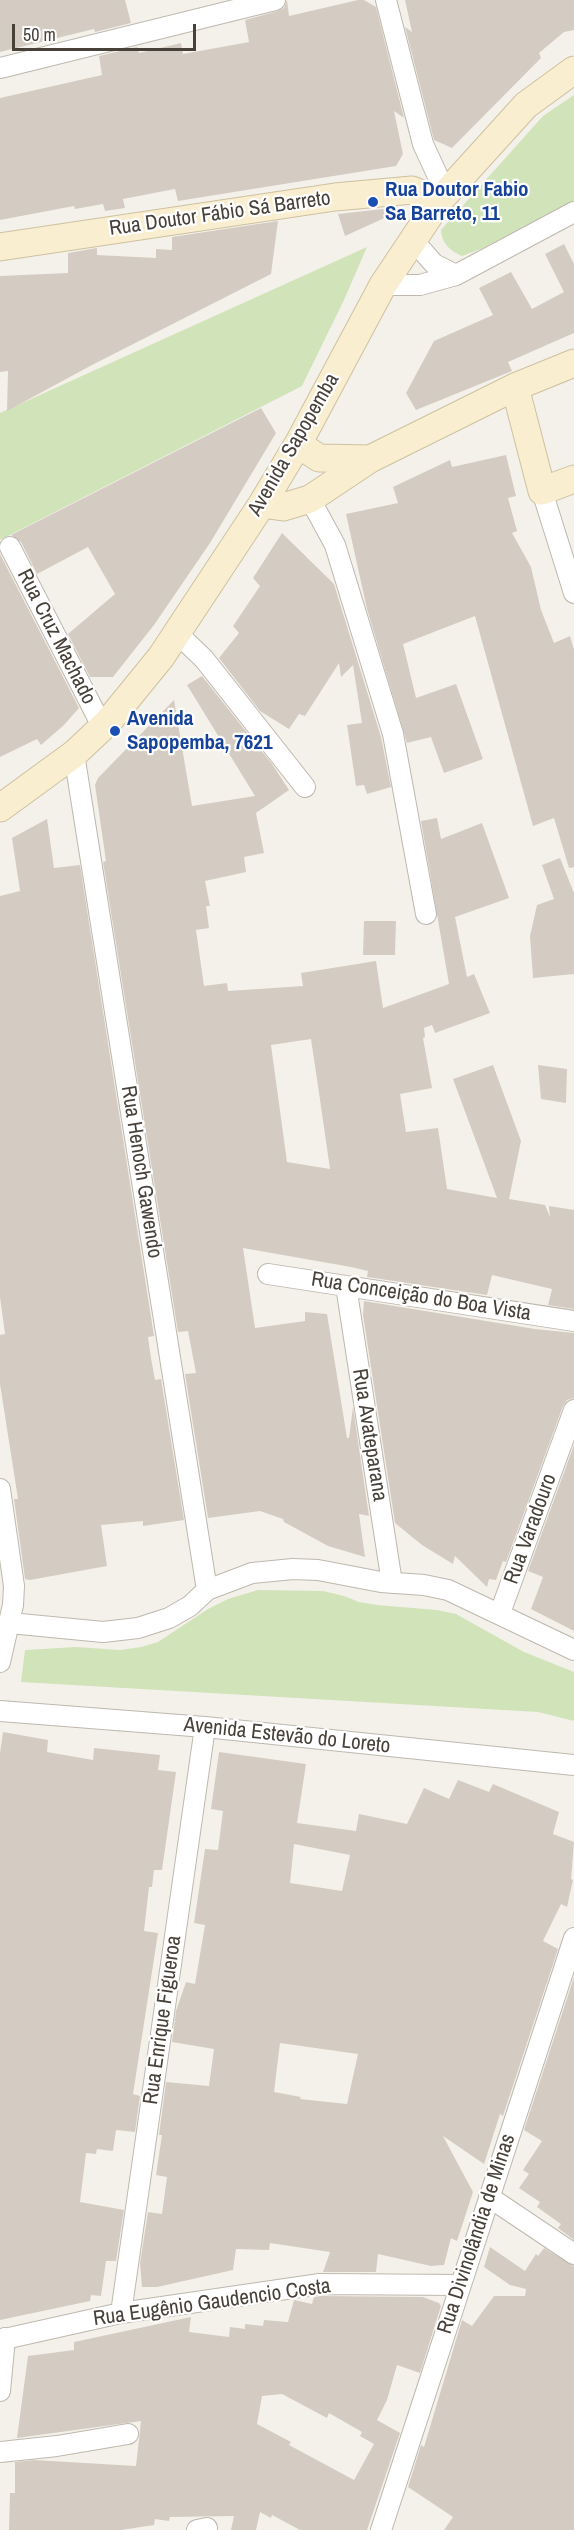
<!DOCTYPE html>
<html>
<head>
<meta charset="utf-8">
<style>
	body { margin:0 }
	#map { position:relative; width:574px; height:2530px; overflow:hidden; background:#f4f1eb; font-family:"Archivo Narrow",sans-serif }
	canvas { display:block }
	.scale { position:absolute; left:12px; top:24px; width:184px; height:27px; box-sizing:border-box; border:3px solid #47413a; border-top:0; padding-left:8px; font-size:18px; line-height:21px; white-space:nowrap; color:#47413a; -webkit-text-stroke:4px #fff; paint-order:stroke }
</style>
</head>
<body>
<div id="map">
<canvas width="574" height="2530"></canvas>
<div class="scale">50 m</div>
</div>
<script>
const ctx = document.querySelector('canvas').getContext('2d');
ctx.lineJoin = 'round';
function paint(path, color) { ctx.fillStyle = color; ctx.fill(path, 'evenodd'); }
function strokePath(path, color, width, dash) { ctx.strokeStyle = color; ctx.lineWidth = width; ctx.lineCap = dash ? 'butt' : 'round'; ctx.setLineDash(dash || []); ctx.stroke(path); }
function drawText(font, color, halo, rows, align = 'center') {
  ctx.font = font + ' "Archivo Narrow",sans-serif'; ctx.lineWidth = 4.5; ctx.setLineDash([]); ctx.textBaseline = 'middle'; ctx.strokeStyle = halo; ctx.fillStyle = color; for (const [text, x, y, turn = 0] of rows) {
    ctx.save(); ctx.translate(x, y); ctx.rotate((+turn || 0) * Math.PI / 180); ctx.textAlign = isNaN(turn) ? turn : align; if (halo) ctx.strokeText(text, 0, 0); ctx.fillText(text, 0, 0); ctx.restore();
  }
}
paint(new Path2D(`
	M574,95v106l-91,47 -21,8c-13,-6 -20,-12 -21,-26l102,-114z
	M367,247l-23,53 -42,86 -302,154v-127z
	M258,1590l65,1 21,5 15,6 18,3 60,5 19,4 68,38 50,20v49l-36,-9 -517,-30 4,-32 51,-3 44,3 21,-3 17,-5 50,-33 20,-10z`), '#d1e3b9');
paint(new Path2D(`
	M0,0h125l6,23 -36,9 -1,-3 -94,23z
	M287,0l2,16 69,-16h6l12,7 28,111 -10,-7 9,43 -7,12 -218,35 -3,-12 -52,10 2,9 -20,3 -2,-7 -28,5 -1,-3 -74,14v-122l102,-23 -3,-19 38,-9 2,6 42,-10 2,11 66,-12 -4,-22 33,-9 6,-3z
	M405,0h169v30l-10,2 -25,21 2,5 -89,90 -18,-8 -29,-113 7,5z
	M401,207l1,3 -57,26 -7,-22z
	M278,221l-7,53 -179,91 -85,46 1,-40 -8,1v-96l68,-3v-20l29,-5v7l59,3v-9l16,1v-13z
	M564,244l10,20v69l-66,29 4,9 -96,39 -10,-17 28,-52 59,-26 -14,-27 32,-16 21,37 32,-17 -19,-38z
	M261,408l15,25 -66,110 -56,82 -41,52h-23l-22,-43 47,-40 -27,-47 -51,27 -16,-32 -10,-7z
	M506,455l10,41 -8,2 9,33 -5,2 19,34 10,43 13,33 16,-7 4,14v217l-5,1 -15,-50 -21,8 -58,-210 -72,28 13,54 40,-14 27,75 -39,14 -13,-36 -24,6 -40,-134 -21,-95 52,-11 -5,-16 57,-27 2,7z
	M282,533l52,51 47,153 10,50 -24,7 -3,-9 -8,1 -9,-61 15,-2 -9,-58 -12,12 -2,-14 -34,53 -6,-2 -10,15 -29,-18 -41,-53 20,-25 -6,-7 27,-40 -7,-8z
	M0,554l79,154 -15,17 -23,20 -4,-6 -37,18z
	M202,676l70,88 17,26 -33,23 8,40 -20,4 2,15 -41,9 5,25h-4l3,22 -13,2 8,56 23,-3 1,8 75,-5 -2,-13 75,-12 7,47 66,-24 -28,-163 16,-3 4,21 41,-16 27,75 -54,19 12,60 7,-3 16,39 -55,20 -3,-8 -8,3 1,9 -2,1 9,50 -32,6 6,38 32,-4 9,61 50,9 -44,-119 40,-14 28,76 -12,58 36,6 5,12 -1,-11 25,4v99l-26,-4 4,-16 -60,-14 -5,20 -120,-18 1,-6 -17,-4 -108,-19 12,80 50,-7v-9l22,2 20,124h2l4,-31 16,109 -10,-2 6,43 -37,-11 -44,-24 -1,-3 -23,-8 -52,7 -23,-144 11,-1 -8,-42 -10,1 -75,-470 3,-1 -11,-76 3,-7 76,-78 18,106 63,-10 -68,-111zM311,1039l7,47 12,83 -43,-7 -16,-117z
	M47,819l7,49 26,-3 74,471 -6,1 3,21 4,22 6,-1 23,141 -41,6v-5l-42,4 6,41 -77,14 -5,-1 -11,-80h4l-18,-115v-49l5,-1 -5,-37v-401l20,-5 -8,-53z
	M560,858l14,35v81l-41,4 -3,-42 7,-31 17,-6 -12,-34z
	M364,921h32l-1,34h-32z
	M538,1065l29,4 -1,34 -25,-4z
	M364,1301l171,28 39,4v65l-7,2 -4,6 -57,156 -3,-1 -7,19 -7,-1 -2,8 -32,-31 -2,8 -31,-19 -27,-22 -32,-208z
	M574,1445v186l-43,-22 12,-32 -15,-6z
	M3,1732l45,8 -1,12 46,8 1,-12 66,7 -2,15 18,2 -14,98h-8l-2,17h-3l-5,44 14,2 -25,161 7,2 -5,36 -19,-2 -3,21 -16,-2 -1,5 -10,-1 -6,49 44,8 -8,51h-10l-5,35 -10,-1 -1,6 -90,19v-567z
	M219,1752l87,12 -9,59 59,8 3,-17 48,10 17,-36 25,11 9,-19 31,12 4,-8 66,28 -6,22 21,8 -3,37 2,1 -6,27 -6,-3 -18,37 15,8 -55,167 -3,-2 -16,50 -41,-28 30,56 -16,49 -6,-3 -7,27 -13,1 -53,-12 -2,18h-53l7,-20 -60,-9 -1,7 -33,-1 -3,21 -76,17h-15l-2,-24 8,-51 14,2 5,-37 -11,-2 6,-40h-3l7,-53 43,4 5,-37 -42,-7 4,-31 10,-29 9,2 10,-59 -11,-2 11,-74 13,1 5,-39 -12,-2zM294,1844l56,11 -8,36 -52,-8zM280,2043l78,11 -11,50 -47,-5 1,-2 -27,-5z
	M574,1977v263l-16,-12 3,-4 -24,-17 3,-5 -21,-14 10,-14 -6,-4 19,-29 -18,-11z
	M490,2247l35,24 11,-17 2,2 6,-8 30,18v264h-130l9,-13 -45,-30 13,-42 3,2 38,-127 10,6 22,-30h31l1,-7 -16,-4 -26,-18z
	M321,2296l102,1 16,6 2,3 -21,67 -23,-8 -10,35 -10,20 23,13 -33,97h-67l-28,-15 -1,3 -11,-6 -4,18h-25l3,-14 -64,1 -1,4 -14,-2 -1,6 -33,5h-112l1,-37h5v-31l19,-2 102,6 5,-45 -124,17 11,-82 46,-6v-8l117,-25 -2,15 40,5 1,-10 15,2v-5l18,2 1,-6 24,2 6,-22 18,4 2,-7zM282,2394l45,24 2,-5 33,19 -2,4 14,8 -20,36 -65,-35 2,-3 -34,-18 5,-28z`), '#d4ccc2');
const street = new Path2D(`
	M386,0l37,144 23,50
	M0,68l275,-68
	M413,240l21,24 22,11
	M383,285h37l36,-10 118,-63
	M542,491l32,102
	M310,499l25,46 58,189 33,180
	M10,547l93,181
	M178,634l26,25 101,128
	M74,754l133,836
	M268,1274l306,47
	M346,1286l46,297
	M0,1489l14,97 -1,19 -13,57
	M500,1613l74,-203
	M10,1623l93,9 35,-4 31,-10 21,-12 17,-16 45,-17 41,-4 25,1 63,12 43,3 24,5 126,60
	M0,1711l205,16 369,38
	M489,2197l85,57
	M121,2313l84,-586
	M0,2340l121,-27 199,-29 141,1
	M0,2391l5,-53
	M0,2452l57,-6 71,-12
	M197,2530l10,-2
	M381,2530l193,-592`);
const secondary = new Path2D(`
	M0,247l335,-50 77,-7 27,11
	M515,387l27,104 32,-12
	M298,444l21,14 51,1
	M262,504l21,3 27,-8 60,-40 145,-72 59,-24
	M0,808l74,-54 34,-32 53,-65 101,-153 36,-60 85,-159 56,-84 87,-96 48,-35`);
strokePath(street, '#beb8ae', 22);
strokePath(secondary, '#cec1a0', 29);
strokePath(street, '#fff', 20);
strokePath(secondary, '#f9eed0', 27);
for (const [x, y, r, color] of [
	[373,202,6,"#1a4fb4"],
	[115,731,6,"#1a4fb4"]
]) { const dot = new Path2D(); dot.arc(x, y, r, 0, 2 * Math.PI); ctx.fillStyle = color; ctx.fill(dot); strokePath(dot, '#fff', 2); }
drawText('bold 21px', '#164399', '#fff', [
	["Rua Doutor Fabio",385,190],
	["Sa Barreto, 11",385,214],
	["Avenida",127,719],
	["Sapopemba, 7621",127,743]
], 'left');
drawText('21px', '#47413a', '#fff', [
	["Rua Doutor Fábio Sá Barreto",220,214,-8],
	["Avenida Sapopemba",294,445,-60],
	["Rua Cruz Machado",56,637,63],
	["Rua Henoch Gawendo",141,1172,81],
	["Rua Conceição do Boa Vista",421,1297,9],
	["Rua Avateparana",369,1435,81],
	["Rua Varadouro",531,1529,-70],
	["Avenida Estevão do Loreto",287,1736,6],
	["Rua Enrique Figueroa",163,2020,-82],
	["Rua Divinolândia de Minas",477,2234,-72],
	["Rua Eugênio Gaudencio Costa",212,2303,-8]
]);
</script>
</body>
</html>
